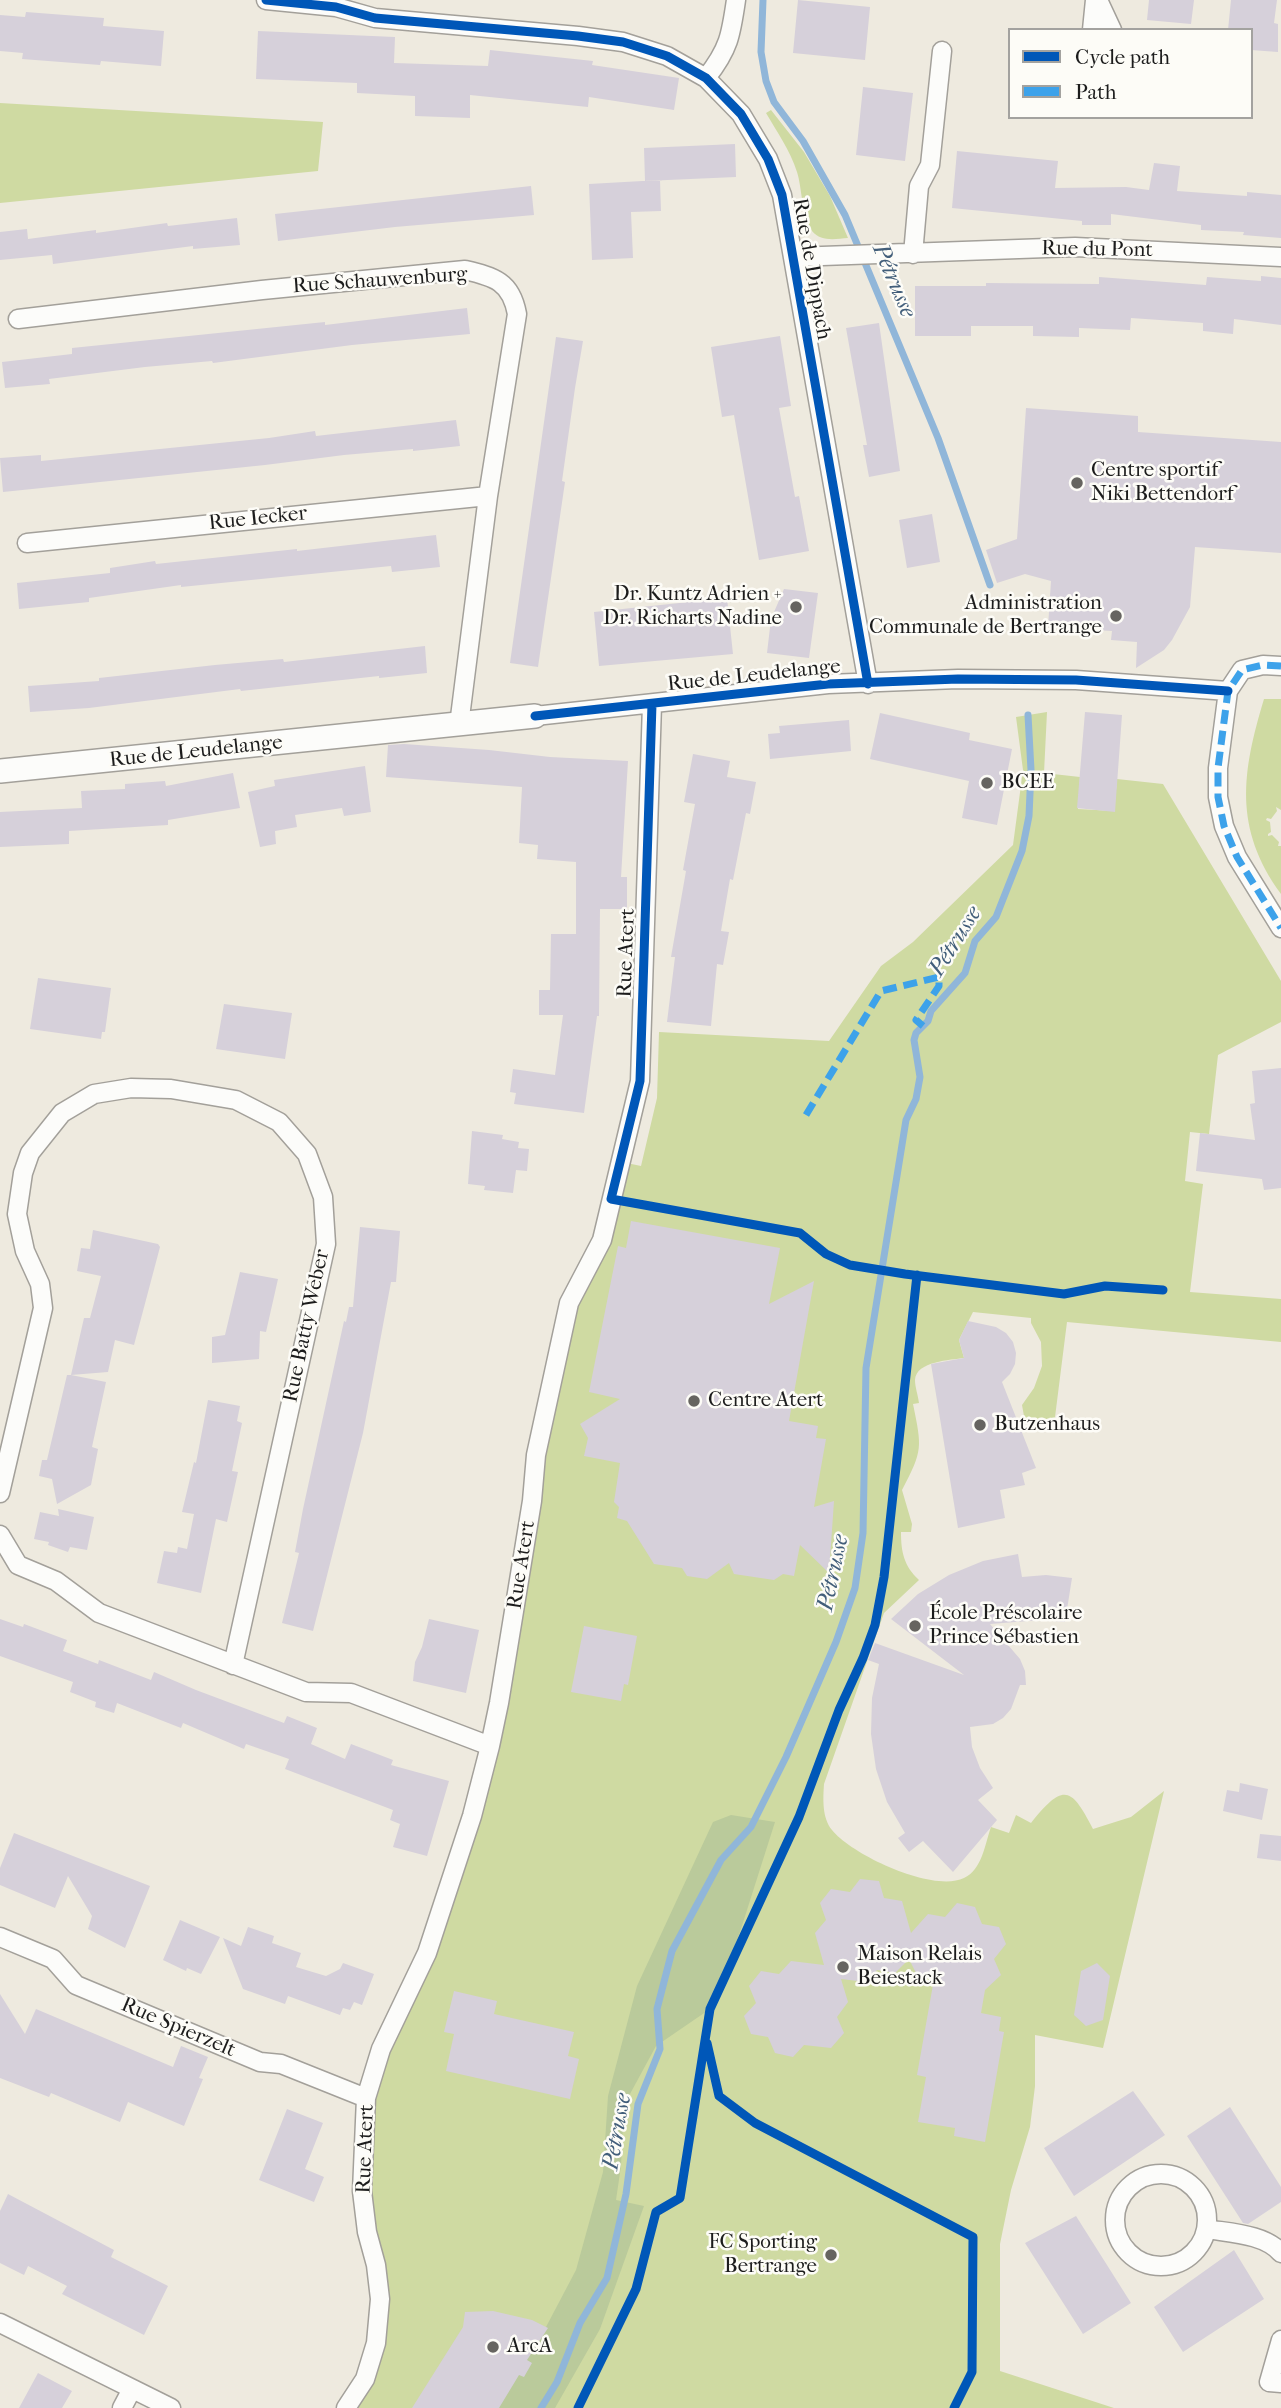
<!DOCTYPE html>
<html>
<head>
<meta charset="utf-8">
<style>
	body { margin:0 }
	#map { position:relative; width:1281px; height:2408px; overflow:hidden; background:#eeeadf; font-family:"IM FELL French Canon",serif }
	canvas { display:block }
	.legend { position:absolute; left:1008px; top:28px; width:245px; height:91px; box-sizing:border-box; background:#fdfcf7; border:2px solid #a3a29f; margin:0; padding:9px 12px; list-style:none; font-size:21px; color:#1c1c1c }
	.legend li { display:flex; align-items:center; gap:14px; height:35px }
	.legend b { width:35px; border:2px solid #a3a29f }
</style>
</head>
<body>
<div id="map">
<canvas width="1281" height="2408"></canvas>
<ul class="legend">
<li><b style="height:9px;background:#0057b8"></b>Cycle path</li>
<li><b style="height:9px;background:#3da2ea"></b>Path</li>
</ul>
</div>
<script>
const ctx = document.querySelector('canvas').getContext('2d');
ctx.lineJoin = 'round';
function paint(path, color) { ctx.fillStyle = color; ctx.fill(path, 'evenodd'); }
function strokePath(path, color, width, dash) { ctx.strokeStyle = color; ctx.lineWidth = width; ctx.lineCap = dash ? 'butt' : 'round'; ctx.setLineDash(dash || []); ctx.stroke(path); }
function drawText(font, color, halo, rows, align = 'center') {
  ctx.font = font + ' "IM FELL French Canon",serif'; ctx.lineWidth = 5; ctx.setLineDash([]); ctx.textBaseline = 'middle'; ctx.strokeStyle = halo; ctx.fillStyle = color; for (const [text, x, y, turn = 0] of rows) {
    ctx.save(); ctx.translate(x, y); ctx.rotate((+turn || 0) * Math.PI / 180); ctx.textAlign = isNaN(turn) ? turn : align; if (halo) ctx.strokeText(text, 0, 0); ctx.fillText(text, 0, 0); ctx.restore();
  }
}
paint(new Path2D(`
	M0,103l323,19 -5,49 -318,32z
	M771,110l33,42 26,44 18,42c-13,1 -27,4 -36,-7 -10,-12 -10,-44 -15,-59 -7,-22 -20,-40 -31,-59z
	M1264,699h17v111l-5,-3 1,4 -6,8 -4,-1 -1,2 4,2 1,10 -3,2v2l4,-1 7,7 -1,4h3v48c-48,-66 -39,-122 -17,-195z
	M1047,712l-3,61 36,4 -2,32 36,2 3,-32 46,5 118,197v41l-63,33 -9,79 -19,-2 -5,49 18,3 -13,108 91,7v43l-214,-20 -13,103h-24l-6,-9 -2,-11 12,-17 8,-22 -1,-24 -10,-19v-5l-58,-6 -14,28 5,18c-13,2 -48,3 -49,22 0,7 3,15 4,23l-6,1c9,44 10,46 -11,86l10,34 -1,8h-10c0,20 3,34 18,48l-35,33 -60,171c-1,15 -2,34 8,46 20,25 101,63 132,48 18,-8 21,-34 27,-51l18,6 7,-18 15,8c32,-40 40,-37 62,6l38,-12 33,-26 -61,257 -68,-13v51l-5,41 -19,63 -11,54v127l114,37h-768l30,-65 -9,-111 -1,-134 98,-256 105,-539 33,-63 20,-78 19,4 16,-68 2,-66 170,9 52,-75 32,-24 100,-97 10,-75 -7,-53z`), '#cfdaa2');
paint(new Path2D(`
	M731,1815l44,7 -35,110 -30,77 -54,37 -32,59 -3,61 -5,34 28,6 -44,123 -45,79h-58l49,-81 30,-57 27,-98 5,-76 29,-110 76,-164z`), '#baca9b');
strokePath(new Path2D(`
	M763,0l-2,52 5,29 8,21 29,39 42,74 93,223 52,147
	M541,2408l16,-26 23,-59 27,-45 19,-84 12,-90 22,-55 -3,-40 15,-58 49,-91 30,-33 35,-70 50,-115 19,-54 8,-55 3,-165 40,-248 10,-21 4,-22 -6,-37 2,-7 12,-12 3,-10 34,-38 10,-32 21,-24 26,-66 7,-35 2,-46 -3,-55`), '#90b6d9', 7);
paint(new Path2D(`
	M798,0l72,7 -5,53 -72,-7z
	M1149,0h45l-3,24 -44,-4z
	M1231,0h46l-3,23 4,1v28l-27,-2v-20h-23z
	M26,12l78,6 -1,8 61,5 -3,35 -60,-5 -1,4 -78,-6 1,-6 -23,-2v-36l25,2z
	M258,31l137,6 -1,26 94,3 2,-16 103,11 -1,4 87,13 -5,32 -85,-13 -1,10 -118,-12v23l-55,-2v-20l-58,-3v-10l-101,-4z
	M863,87l50,6 -8,68 -49,-6z
	M735,144l1,33 -91,4 -1,-33z
	M957,151l101,10 -3,27 71,-1 23,3 5,-27 26,3 -3,25 70,5v-4l34,3v43l-38,-3 1,-3 -43,-2v-5l-90,-11v11h-29v-4l-130,-13z
	M660,180l1,31 -30,1 2,46 -41,2 -3,-76z
	M531,186l3,29 -139,12 -117,14 -3,-27z
	M237,218l3,27 -47,4v-3l-140,18 -1,-9 -52,5v-28l27,-3 1,10 68,-9v3l71,-10 1,3z
	M1261,276l20,2v47l-47,-6 -1,15 -30,-3v-8l-72,-5 -1,12 -51,-2v9l-46,-1v-10h-62v10h-56v-50h71v-3l113,1v-7l107,8 1,-8 54,4z
	M467,308l3,26 -118,11 -139,18 -1,-2 -67,6 -96,12 1,5 -45,4 -3,-26 70,-8v-6l253,-26v3z
	M879,323l21,148 -31,6 -6,-32h4l-21,-117z
	M780,336l11,70 -12,2 16,89 4,-1 10,55 -50,9 -25,-145 -12,2 -11,-70z
	M556,337l27,4 -8,47 -13,93 3,1 -27,185 -28,-4z
	M1026,408l112,8v16l143,10v111l-86,-6 -5,60 -18,33 -8,10 -28,18 1,-26 -26,-2 1,-9 -64,-4 3,-46 -26,-7 -28,9 -11,-33 31,-11z
	M456,420l4,26 -47,5v-2l-69,6 -79,10 -262,27 -3,-34 41,-3v6l228,-23 46,-7 1,5z
	M932,514l8,48 -33,6 -8,-48z
	M436,535l4,32 -48,5 -1,-6 -210,21v-2l-92,13v4l-70,7 -2,-26 93,-10v-5l45,-7 1,3 141,-15v2z
	M784,589l34,4 -9,65 -42,-5 4,-34z
	M727,598l6,56 -134,12 -5,-54z
	M425,646l2,27 -48,5v-2l-138,15 -1,-2 -151,19 -59,4 -2,-26 71,-5v-3l116,-13 68,-6 1,3z
	M1085,712l37,3 -7,97 -38,-4z
	M880,713l90,20 -1,7 43,9 -15,76 -35,-7 7,-37 -99,-22z
	M849,720l2,31 -81,8 -2,-25 12,-1 -1,-7z
	M404,744l85,6 61,7 78,4 -7,116h6v32h-27l-1,107h-2l-13,97 -70,-9 2,-11 -6,-1 3,-23 42,6 8,-60h-24v-25h11l1,-56h25v-72l-39,-3 1,-14 -19,-2 3,-56 -136,-10 2,-32z
	M693,754l37,7 -3,16 29,5 -6,32 -4,-1 -13,67 -3,-1 -9,52 8,1 -6,33 -6,-1 -6,62 -44,-4 8,-65h-4l15,-86 -3,-1 12,-66 -11,-2z
	M365,766l6,46 -27,4 -2,-8 -47,7 2,12 -22,4 1,13 -16,3 -12,-55 27,-6 -1,-6z
	M233,773l7,35 -72,12v5l-99,6v13l-69,3v-35l82,-4 -1,-17 44,-2v-5l40,-3 1,5z
	M38,978l73,10 -6,44h-3l-1,7 -71,-10z
	M224,1004l68,9 -7,46 -69,-10z
	M1281,1068v120l-17,2 -2,-11 -66,-8 4,-38 55,7 -5,-36 5,-1 -3,-32z
	M472,1131l31,4 -1,4 17,3 -1,6 11,1 -2,22 -11,-1 -3,23 -29,-3 1,-4 -17,-2z
	M631,1221l149,27 -11,56 45,-23 -25,140 29,5 -2,12 10,1 -12,68 20,-6 -5,72 -29,-28 -6,31 -11,-2 -9,6 -40,-6 -5,-11 -22,16 -20,-3 -5,-8 -28,-4 -27,-43 -10,-3 2,-11 -5,-5 6,-39 -36,-7 4,-18 -8,-14 40,-25 -31,-7 29,-146 8,2z
	M360,1227l40,4 -4,51h-5l-28,151 -50,198 -31,-8 17,-70 -4,-1 8,-43 41,-188 2,1 3,-15h4z
	M93,1230l65,14 2,3 -26,98 -19,-5 -7,32 -37,3 35,7 -14,65 6,2 -7,36 -34,19 -5,-25 -13,-3 3,-16h5l20,-85h4l13,-57h6l11,-42 -24,-5 4,-23 9,1z
	M240,1272l38,7 -12,53 -6,-1 -1,28 -47,4v-26l13,-2z
	M968,1321l28,6 10,6 7,9 3,11 -1,11 -5,10 -8,8 34,86 -14,5 3,12 -25,5 5,28 -47,10 -27,-164 33,-6 -5,-18z
	M208,1400l32,6 -3,15 5,2 -10,48 6,1 -11,50 -11,-3 -15,74 -44,-10 7,-32 13,2 1,-6 9,2 7,-35 -12,-2 12,-50 2,1z
	M58,1509l36,8 -7,33 -17,-3 -2,5 -20,-7 1,-3 -15,-3 6,-27 19,4z
	M1018,1554l4,23 24,-2 26,3 -7,44 -24,-2 -51,4 30,35 5,12 1,14h-6l-9,24 -8,9 -10,6 -23,3 2,20 8,21 13,20 -15,12 19,20 -44,52 -30,-31 -14,11 -11,-14 7,-5 -18,-31 -11,-33 -5,-35 1,-36 7,-34 -11,-4 7,-17 89,32 -73,-56 27,-25 31,-19 34,-14z
	M0,1619l23,8 1,-3 43,16 -4,11 35,13 1,-4 52,20 3,-8 42,18 88,33 3,-7 30,12 -6,16 34,15 6,-15 42,16 -2,5 58,16 -22,75 -34,-9 7,-23 -10,-4 3,-10 -108,-41 4,-10 -43,-15 -2,5 -61,-26 -2,5 -64,-25 -3,10 -19,-6 1,-5 -26,-10 3,-10 -73,-26z
	M429,1619l50,11 -13,63 -53,-12 2,-19 7,-15z
	M584,1626l53,10 -9,49 -4,-1 -3,17 -50,-9z
	M1240,1783l28,6 -6,31 -39,-9 4,-21 12,2z
	M14,1833l136,53 -25,62 -37,-19 4,-13 -24,-40 -13,32 -55,-23v-17z
	M1260,1834l21,2v25l-24,-3z
	M860,1879l19,2 5,17 18,3 9,32 17,-19 17,3 12,-14 18,4 7,17 17,3 7,17 -12,15 7,16 -16,15 -4,23 20,4 -2,14 5,1 -19,110 -31,-6 1,-8 -37,-6 8,-45 -9,-2 17,-96 -16,-2 -9,-18 -14,14 -18,-3 -11,12 -25,-3 7,23 -11,15 7,16 -13,15 -27,-3 -11,12 -18,-4 -7,-16 -17,-3 -7,-18 12,-13 -7,-17 12,-15 18,3 12,-13 33,4 -9,-32 11,-13 -6,-17 11,-14 19,3z
	M180,1920l40,17 -19,37 -14,-6 -1,3 -23,-11z
	M248,1927l26,9 -2,7 29,10 -5,14 30,9 14,-7 3,-6 31,11 -12,31 -8,-3 -4,8 -7,-2 -3,7 -52,-19 -3,8 -42,-15 -20,-51 18,8z
	M1097,1963l13,13 -7,44 -17,6 -12,-11 7,-44z
	M454,1991l43,10 -3,13 80,18 -6,24 11,3 -9,40 -124,-28 8,-37 -10,-2z
	M0,1994l25,40 11,-25 137,58 8,-21 27,11 -9,21 4,1 -19,47 -56,-24 -8,20 -69,-29 -2,4 -49,-19z
	M1133,2091l32,44 -91,61 -30,-48z
	M1230,2107l51,80v15l-33,22 -5,-1 -56,-87z
	M287,2109l36,14 -18,46 19,8 -10,25 -55,-22z
	M8,2194l106,56 -3,7 57,29 -24,49 -82,-41 5,-8 -39,-20 -4,9 -24,-12v-52z
	M1076,2216l55,87 -48,31 -58,-91z
	M1234,2250l30,49 -81,53 -29,-45z
	M493,2311l39,9 16,8 -21,32 5,3 -8,14 -5,-2 -20,33h-87l51,-81 2,-15z
	M38,2373l34,18 -10,17h-43z`), '#d6d0da');
const minor = new Path2D(`
	M266,0l70,7 39,11 203,18 45,6 44,14 39,22 35,36 27,45 14,36 86,489
	M1098,0l14,30
	M1092,30l3,-30
	M706,78c23,-29 25,-43 30,-78
	M913,254l6,-68 11,-21 12,-114
	M794,257l281,-10 206,10
	M18,319l244,-29 203,-20c29,7 46,11 52,44l-29,182 -29,229
	M27,543l461,-47
	M1281,666l-18,-1 -21,5 -14,21 -10,77v29l6,29 13,31 44,71
	M535,716l293,-32 130,-5 118,1 152,11
	M0,1493l43,-185 -3,-24 -15,-33 -8,-37 6,-41 7,-20 32,-40 32,-19 37,-6 40,1 65,11 43,22 28,32 16,43 3,47 -93,421
	M0,1535l18,30 38,16 43,32 207,79 45,1 139,53
	M0,1937l53,22 23,26 184,77 21,2 85,34
	M1115 2220a46 46 0 1 1 92 0a46 46 0 1 1-92 0Z
	M1207,2229c23,4 58,5 74,24
	M0,2323l171,85
	M1281,2340l-12,42 12,1
	M122,2408l10,-19
	M346,2408l19,-29 11,-36 4,-44 -4,-34 -9,-33 -5,-41 4,-93 15,-49 46,-96 45,-137 18,-70 9,-43 33,-202 4,-46 33,-152 33,-63 38,-159 12,-377`);
const tertiary = new Path2D(`
	M0,771l535,-55`);
strokePath(minor, '#a3a09a', 21);
strokePath(tertiary, '#a3a09a', 26);
strokePath(minor, '#fcfcfa', 18);
strokePath(tertiary, '#fcfcfa', 23);
strokePath(new Path2D(`
	M1281,666l-18,-1 -21,5 -14,21 -10,77v29l6,29 13,31 44,71
	M806,1115l75,-124 58,-14v9l-23,34 7,6`), '#3da2ea', 7, [14, 7]);
strokePath(new Path2D(`
	M266,0l70,7 39,11 203,18 45,6 44,14 39,22 35,36 27,45 14,36 86,489
	M652,704l-12,377 -29,118 189,34 26,21 24,11 55,9 159,20 41,-8 58,4
	M535,716l293,-32 130,-5 118,1 152,11
	M707,2043l12,53 36,27 218,114 -1,135 -18,36
	M578,2408l58,-119 20,-77 24,-14 30,-189 89,-192 40,-107 24,-52 12,-33 9,-48 33,-302`), '#0057b8', 9);
for (const [x, y, r, color] of [
	[1077,483,7,"#666460"],
	[796,607,7,"#666460"],
	[1116,616,7,"#666460"],
	[987,783,7,"#666460"],
	[694,1401,7,"#666460"],
	[980,1425,7,"#666460"],
	[915,1626,7,"#666460"],
	[843,1967,7,"#666460"],
	[831,2255,7,"#666460"],
	[493,2347,7,"#666460"]
]) { const dot = new Path2D(); dot.arc(x, y, r, 0, 2 * Math.PI); ctx.fillStyle = color; ctx.fill(dot); strokePath(dot, '#fdfcf7', 2.5); }
drawText('21px', '#1c1c1c', '#fdfcf7', [
	["Rue du Pont",1097,250,1],
	["Rue de Dippach",811,269,80],
	["Rue Schauwenburg",380,281,-4],
	["Rue Iecker",258,519,-6],
	["Rue de Leudelange",754,676,-6],
	["Rue de Leudelange",196,752,-6],
	["Rue Atert",627,953,-88],
	["Rue Batty Weber",307,1326,-78],
	["Rue Atert",522,1565,-81],
	["Rue Spierzelt",178,2028,23],
	["Rue Atert",366,2149,-88]
]);
drawText('21px', '#1c1c1c', '#fdfcf7', [
	["Centre sportif",1091,471],
	["Niki Bettendorf",1091,495],
	["Dr. Kuntz Adrien +",782,595,"right"],
	["Dr. Richarts Nadine",782,619,"right"],
	["Administration",1102,604,"right"],
	["Communale de Bertrange",1102,628,"right"],
	["BCEE",1001,783],
	["Centre Atert",708,1401],
	["Butzenhaus",994,1425],
	["École Préscolaire",929,1614],
	["Prince Sébastien",929,1638],
	["Maison Relais",857,1955],
	["Beiestack",857,1979],
	["FC Sporting",817,2243,"right"],
	["Bertrange",817,2267,"right"],
	["ArcA",507,2347]
], 'left');
drawText('italic 23px', '#425e7a', '#fdfcf7', [
	["Pétrusse",893,281,67],
	["Pétrusse",956,942,-58],
	["Pétrusse",834,1573,-78],
	["Pétrusse",618,2132,-80]
]);
</script>
</body>
</html>
